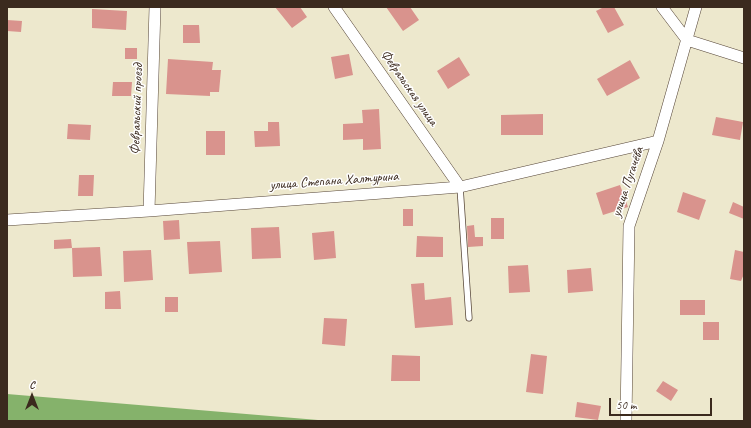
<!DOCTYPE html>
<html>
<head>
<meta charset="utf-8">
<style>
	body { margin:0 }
	#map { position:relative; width:751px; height:428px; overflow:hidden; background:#ede8cd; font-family:Caveat,sans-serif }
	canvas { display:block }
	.frame { position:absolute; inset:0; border:8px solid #3b2a1e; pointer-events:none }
	.north { position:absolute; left:12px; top:376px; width:40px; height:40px; -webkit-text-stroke:3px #fff; paint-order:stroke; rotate:0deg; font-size:11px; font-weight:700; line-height:16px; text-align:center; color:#3b2a1e }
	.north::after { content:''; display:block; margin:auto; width:14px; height:18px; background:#3b2a1e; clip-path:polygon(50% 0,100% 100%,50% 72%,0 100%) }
	.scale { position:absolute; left:609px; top:398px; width:103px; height:18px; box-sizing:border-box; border:2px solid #3b2a1e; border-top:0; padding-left:5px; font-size:12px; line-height:14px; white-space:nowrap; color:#3b2a1e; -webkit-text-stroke:3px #fff; paint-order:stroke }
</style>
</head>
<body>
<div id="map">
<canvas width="751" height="428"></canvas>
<div class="frame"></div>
<div class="north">С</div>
<div class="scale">50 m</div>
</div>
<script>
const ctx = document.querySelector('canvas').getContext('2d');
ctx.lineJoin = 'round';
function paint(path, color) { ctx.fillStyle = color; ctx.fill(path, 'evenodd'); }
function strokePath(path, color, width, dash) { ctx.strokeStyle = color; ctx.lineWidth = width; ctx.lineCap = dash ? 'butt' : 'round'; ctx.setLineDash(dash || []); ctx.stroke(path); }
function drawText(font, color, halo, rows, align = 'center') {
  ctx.font = font + ' Caveat,sans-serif'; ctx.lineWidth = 3; ctx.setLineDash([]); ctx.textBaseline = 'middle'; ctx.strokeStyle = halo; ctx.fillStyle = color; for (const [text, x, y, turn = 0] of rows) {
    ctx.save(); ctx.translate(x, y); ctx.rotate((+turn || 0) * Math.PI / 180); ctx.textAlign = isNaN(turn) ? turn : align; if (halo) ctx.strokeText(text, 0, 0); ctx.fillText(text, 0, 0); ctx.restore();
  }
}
paint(new Path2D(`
	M7,394l323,27h-323z`), '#85b26b');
paint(new Path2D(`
	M275,7h25l7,10 -15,11z
	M386,7h24l9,13 -16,11z
	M604,7h10l10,18 -16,8 -12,-22z
	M92,9l35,2 -1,19 -34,-2z
	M7,20l15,1 -1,11 -14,-1z
	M183,25h16l1,18h-17z
	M125,48h12v11h-12z
	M349,54l4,21 -18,4 -4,-22z
	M459,57l11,18 -22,14 -11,-18z
	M168,59l45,3 -1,8h9l-2,22h-9v4l-44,-2z
	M630,60l10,18 -33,18 -10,-17z
	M113,82h19l-1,14h-19z
	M379,109l2,40 -18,1v-11l-20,1v-16l20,-1 -1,-13z
	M543,114v21h-42v-20z
	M716,117l27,5 -3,18 -28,-5z
	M268,122h11l1,24 -25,1 -1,-16h14z
	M68,124l23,1 -1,15 -23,-1z
	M206,131h19v24h-19z
	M79,175h15l-1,21h-15z
	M620,185l8,22 -25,8 -7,-22z
	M683,192l23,8 -7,20 -22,-8z
	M733,202l11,5v12l-15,-6z
	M403,209h10v17h-10z
	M491,218h13v21h-13z
	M179,220l1,19 -16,1 -1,-19z
	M474,225l1,12h8v9l-15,1 -1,-21z
	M279,227l2,31 -29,1 -1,-31z
	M334,231l2,27 -22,2 -2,-27z
	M417,236l26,1v20h-27z
	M71,239l1,9 -18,1v-9z
	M220,241l2,31 -33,2 -2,-32z
	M100,247l2,29 -29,1 -1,-29z
	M151,250l2,30 -29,2 -1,-31z
	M735,250l9,2v22l-3,7 -11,-2z
	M528,265l2,27 -21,1 -1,-27z
	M591,268l2,23 -25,2 -1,-23z
	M424,283l1,17 26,-3 2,28 -38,3 -4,-44z
	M120,291l1,18h-16v-17z
	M165,297h13v15h-13z
	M680,300h25v15h-25z
	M324,318l23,1 -2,27 -23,-2z
	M703,322h16v18h-16z
	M531,354l16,2 -4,38 -17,-2z
	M392,355l28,1v25h-29z
	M663,381l15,9 -7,11 -15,-10z
	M577,402l24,4 -3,14 -23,-3z`), '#d9938d');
const service = new Path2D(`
	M460,187l9,131`);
const minor = new Path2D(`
	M334,7l126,180
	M662,7l25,33 57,18
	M149,211l6,-204
	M7,220l142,-9 311,-24 198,-46
	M626,421l3,-195 29,-85 38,-134`);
strokePath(service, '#564638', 7);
strokePath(minor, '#564638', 12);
strokePath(service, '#fff', 5.5);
strokePath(minor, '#fff', 11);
drawText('14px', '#3b2a1e', '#fff', [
	["Февральская улица",409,88,55],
	["Февральский проезд",137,109,-88],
	["улица Степана Халтурина",334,181,-4],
	["улица Пугачёва",628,182,-71]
]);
</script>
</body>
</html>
